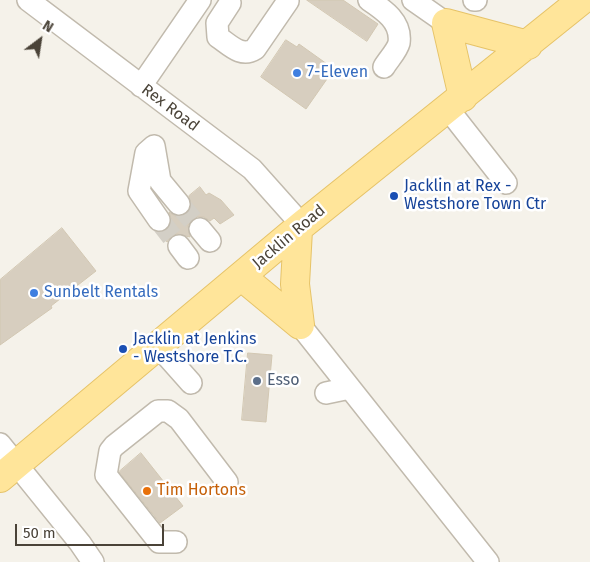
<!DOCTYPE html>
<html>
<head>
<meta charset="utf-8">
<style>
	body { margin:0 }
	#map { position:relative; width:590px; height:562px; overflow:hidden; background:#f5f2ea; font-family:"Fira Sans",sans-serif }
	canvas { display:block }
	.north { position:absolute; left:15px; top:15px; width:50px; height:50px; -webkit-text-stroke:4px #fff; paint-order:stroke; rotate:31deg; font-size:14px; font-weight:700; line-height:20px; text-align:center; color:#4a4338 }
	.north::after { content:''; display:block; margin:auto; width:18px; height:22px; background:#4a4338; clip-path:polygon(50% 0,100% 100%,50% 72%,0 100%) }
	.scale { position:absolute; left:15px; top:524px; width:149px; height:22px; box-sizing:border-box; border:2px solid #4a4338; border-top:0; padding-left:6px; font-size:15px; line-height:18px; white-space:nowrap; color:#4a4338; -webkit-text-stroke:4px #fff; paint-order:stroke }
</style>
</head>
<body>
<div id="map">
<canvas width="590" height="562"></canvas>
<div class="north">N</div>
<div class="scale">50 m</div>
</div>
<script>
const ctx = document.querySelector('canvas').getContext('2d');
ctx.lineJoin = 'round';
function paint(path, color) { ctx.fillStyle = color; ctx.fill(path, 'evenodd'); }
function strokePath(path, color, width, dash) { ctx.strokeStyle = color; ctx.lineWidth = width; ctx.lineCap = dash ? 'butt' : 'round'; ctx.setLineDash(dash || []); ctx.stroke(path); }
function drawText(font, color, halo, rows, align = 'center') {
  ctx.font = font + ' "Fira Sans",sans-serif'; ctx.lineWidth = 5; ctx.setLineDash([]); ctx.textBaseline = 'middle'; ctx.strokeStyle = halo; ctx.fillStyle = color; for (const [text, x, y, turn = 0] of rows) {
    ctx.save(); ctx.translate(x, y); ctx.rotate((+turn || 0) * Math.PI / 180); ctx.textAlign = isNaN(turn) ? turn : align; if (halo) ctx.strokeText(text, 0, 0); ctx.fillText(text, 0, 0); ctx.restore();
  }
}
const building = new Path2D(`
	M307,0h36l35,24 -11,17z
	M286,40l11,7 2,-3 35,25 -28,40 -45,-32z
	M200,187l6,8 3,-2 12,7 13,15 -14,9 -6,-6 -4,3 -6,-4h-7l-9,8 2,12 -13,-3 -6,2 -4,6 -7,-10 6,-2 4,-5 1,-6 -2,-7 6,4 12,-2 4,-6 -2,-12z
	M62,228l34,43 -45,35 1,2 -52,37v-65z
	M248,353l24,2 -6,67 -24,-2z
	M141,453l42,53 -23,17 -41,-51z`);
paint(building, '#d7cebf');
strokePath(building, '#d2c7b2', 1);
strokePath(new Path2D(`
	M179,204l21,25
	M159,220l20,26`), '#d3cfc6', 21, [21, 11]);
const minor = new Path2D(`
	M28,0l224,169 50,56
	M369,0c15,10 33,22 30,43 -2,8 -11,17 -15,24
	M413,0l33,23
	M474,0h2
	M230,3l-13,20 1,14c12,8 23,21 37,12l33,-48
	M141,86l59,-86
	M448,109l58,74
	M159,220l-20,-29 7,-38 8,-7 6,35 19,23
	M200,229l10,12
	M179,246l9,12
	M300,325l188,237
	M159,347l32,36
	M326,393l24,-5
	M0,444l80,99 13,19
	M176,542h-17l-53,-67 4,-24 4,-5 44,-35h10l11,8 48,63`);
const major = new Path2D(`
	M463,97l-17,-74 82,22
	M298,230l-3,54 5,41
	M242,277l58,48
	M0,478l302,-253 280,-225`);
strokePath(minor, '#c1baad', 24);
strokePath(major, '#e6c368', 30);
strokePath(minor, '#fff', 21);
strokePath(major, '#ffe59a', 28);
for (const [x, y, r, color] of [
	[297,73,5,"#3f7fe0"],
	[394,196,5,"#1a4fb4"],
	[34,293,5,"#3f7fe0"],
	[123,349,5,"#1a4fb4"],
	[257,381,5,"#5c6f8a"],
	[147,491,5,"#e8710a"]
]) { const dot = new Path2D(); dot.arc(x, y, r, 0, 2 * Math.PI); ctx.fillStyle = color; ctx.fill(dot); strokePath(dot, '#fff', 2); }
drawText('16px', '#366cbe', '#fff', [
	["7-Eleven",307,73],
	["Sunbelt Rentals",44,293]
], 'left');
drawText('16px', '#4a4338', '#fff', [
	["Rex Road",170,108,37],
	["Jacklin Road",289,237,-40]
]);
drawText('16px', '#164399', '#fff', [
	["Jacklin at Rex -",404,187],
	["Westshore Town Ctr",404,205],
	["Jacklin at Jenkins",133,340],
	["- Westshore T.C.",133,358]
], 'left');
drawText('16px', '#4e5e75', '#fff', [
	["Esso",267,381]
], 'left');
drawText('16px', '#c56008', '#fff', [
	["Tim Hortons",157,491]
], 'left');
</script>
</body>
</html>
